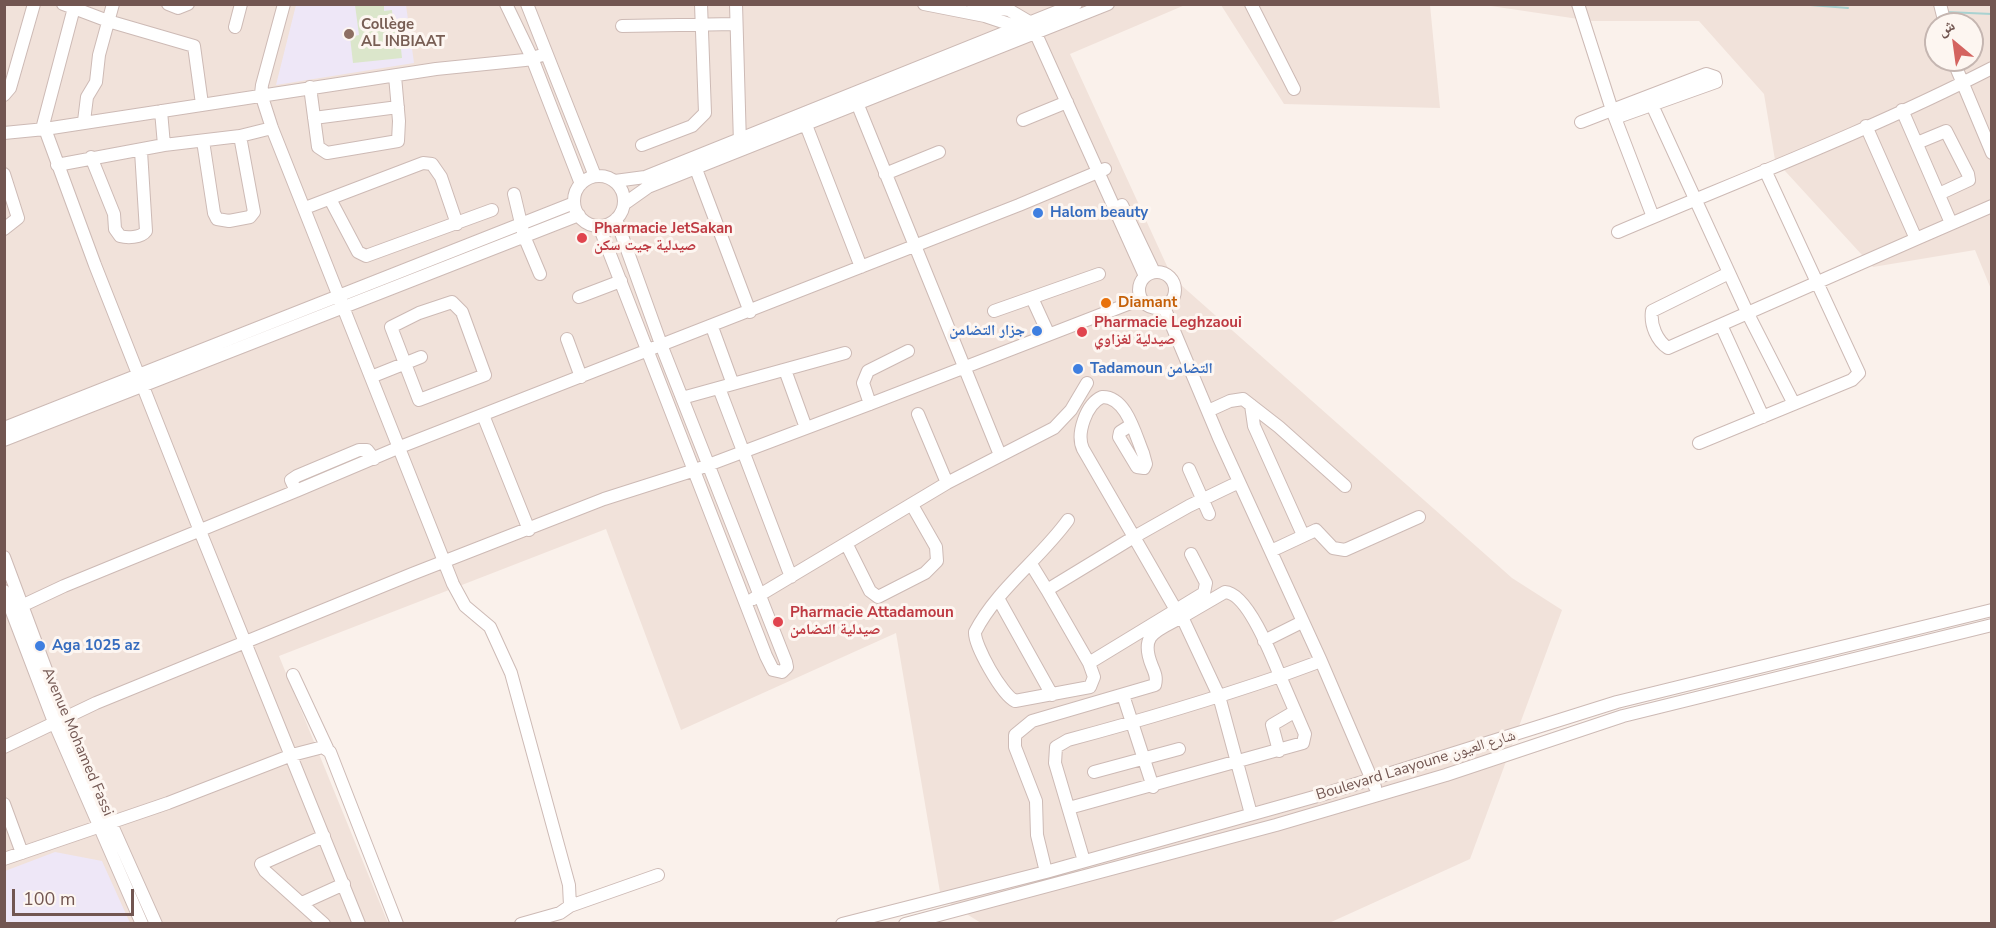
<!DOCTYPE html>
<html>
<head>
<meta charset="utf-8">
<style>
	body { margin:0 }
	#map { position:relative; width:1996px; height:928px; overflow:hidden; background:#faf1eb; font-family:"Nunito Sans","Noto Naskh Arabic",sans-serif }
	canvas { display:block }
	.frame { position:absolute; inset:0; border:6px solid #725651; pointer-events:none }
	.north { position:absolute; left:1924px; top:12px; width:60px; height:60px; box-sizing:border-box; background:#fdf6f1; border:2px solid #c5b6b1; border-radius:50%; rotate:331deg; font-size:16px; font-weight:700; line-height:24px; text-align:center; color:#725651 }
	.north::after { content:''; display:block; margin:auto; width:21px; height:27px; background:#d46460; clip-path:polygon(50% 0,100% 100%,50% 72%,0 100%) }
	.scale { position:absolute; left:12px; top:889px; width:122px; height:27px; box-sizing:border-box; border:3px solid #725651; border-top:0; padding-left:8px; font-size:18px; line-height:21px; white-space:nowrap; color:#725651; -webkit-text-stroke:4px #fdf6f1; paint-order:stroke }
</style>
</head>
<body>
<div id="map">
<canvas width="1996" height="928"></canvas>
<div class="frame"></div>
<div class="north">ش</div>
<div class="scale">100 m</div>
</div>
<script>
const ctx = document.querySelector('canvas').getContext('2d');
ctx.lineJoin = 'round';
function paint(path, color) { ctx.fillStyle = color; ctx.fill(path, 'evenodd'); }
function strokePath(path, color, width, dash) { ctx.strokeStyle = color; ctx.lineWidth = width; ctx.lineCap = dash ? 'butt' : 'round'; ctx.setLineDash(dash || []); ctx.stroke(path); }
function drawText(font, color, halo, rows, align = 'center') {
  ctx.font = font + ' "Nunito Sans","Noto Naskh Arabic",sans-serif'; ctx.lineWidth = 6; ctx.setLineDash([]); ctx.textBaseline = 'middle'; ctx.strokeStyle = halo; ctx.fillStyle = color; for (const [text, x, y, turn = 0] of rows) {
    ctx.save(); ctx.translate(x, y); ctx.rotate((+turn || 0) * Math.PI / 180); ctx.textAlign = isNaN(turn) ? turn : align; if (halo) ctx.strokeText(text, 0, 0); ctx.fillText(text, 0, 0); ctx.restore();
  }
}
paint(new Path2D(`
	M5,5h1180l-115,49 102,223 340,301 50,32 -92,249 -141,64h-348l-40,-25 -45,-265 -215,97 -75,-201 -327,127 109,267 -383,1z
	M1221,5h209l10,103 -156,-4z
	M1484,5h507v284l-16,-39 -102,17 -98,-107 -11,-66 -65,-73h-107zM1936,24h36v36h-36z`), '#f1e2da');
paint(new Path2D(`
	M296,5h110l8,58 -138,22z
	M55,852l47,9 28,62h-125v-52z`), '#eee7f7');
paint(new Path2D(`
	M355,5h29v6l8,-1 2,21h5l3,27 -49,5 -3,-26 9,-2z`), '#dbe6cb');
strokePath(new Path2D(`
	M1798,4l50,4
	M1946,12l46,2`), '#a9d2d1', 2);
const minor = new Path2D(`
	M63,4l45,17 86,25 8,58
	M168,4l10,4 10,-4
	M284,4l-22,81 -1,9 11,34 181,456 12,22 25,21 21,46 58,212 1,21 -10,7 -39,11
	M506,4l26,54 49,126
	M527,4l68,172
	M736,4l4,140
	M924,4l61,12 33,11
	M973,4l36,6 22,13 114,253
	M1251,4l43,85
	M1578,4l34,106 94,-36 9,3 1,5 -101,36
	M1940,4l5,20
	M622,26l114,-2
	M235,27l6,-23
	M1953,60l39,93
	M310,87l8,60 9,6 71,-12 1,-20 -4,-45
	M4,95l6,-7 24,-84
	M855,98l145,357
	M1652,105l95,207 47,92
	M1902,110l49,113
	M314,118l84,-11
	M1023,120l44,-18
	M84,121l3,-24 9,-15 3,-27 14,-51
	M1581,122l31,-12 41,107
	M806,125l55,142
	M1866,126l50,113 76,-33
	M42,129l33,-125
	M45,129l50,136 105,266 159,393
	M4,133l41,-4 391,-60 89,-9 21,-6
	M203,141l11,72 3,6 12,2 21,-4 4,-5 -14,-76
	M1917,143l29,-12 22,43 1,6 -30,14
	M164,145l76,-9 32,-8
	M642,145l50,-19 13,-13 -4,-109
	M91,157l23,57 1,15 5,7c7,2 21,2 26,-5l-5,-80
	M57,165l107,-20 -3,-34
	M696,169l54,143
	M4,174l14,44 -14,11
	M885,174l54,-22
	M574 201a25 25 0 1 1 50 0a25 25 0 1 1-50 0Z
	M615,181l30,-4 431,-173
	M514,194l10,42 16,38
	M330,199l28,53 8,4 126,-46
	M624,204l24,-17 460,-183
	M1122,205l32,67
	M305,208l118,-45 9,1 9,13 16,47
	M599,226l167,430 7,14 9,2 5,-5 -1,-5 -124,-315 -46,-128
	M1618,232c125,-53 253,-102 374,-164
	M1139 290a18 18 0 1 1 36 0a18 18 0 1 1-36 0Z
	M1729,273l-77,38c-2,14 5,30 16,37l248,-109
	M579,297l42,-16
	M1032,298l16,35
	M452,302l10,10 23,63 -66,25 -28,-73 28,-14z
	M1164,307l55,131 102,223 54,126
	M994,311l105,-37
	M1721,325l42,92
	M712,327l19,52
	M567,339l14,38
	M785,370l21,58
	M371,377l50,-20
	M719,388l72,189
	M682,398l163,-45
	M870,404l-7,-21 5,-12 40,-20
	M1251,405l3,21 49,109
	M1208,411l22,-10 13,-2 36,28 66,59
	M918,414l29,69
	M483,415l46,115
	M4,428l570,-225
	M4,440l575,-225
	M1699,443l153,-63 7,-7 -94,-203
	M374,459l-7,-9h-8l-62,26 -6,4 5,11 104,-44 619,-242 86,-36
	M1189,469l20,45
	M1068,520c-28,39 -71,69 -93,112 -1,13 27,63 40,69l75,-14 4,-10 -5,-14 115,-70 2,-10 -15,-29
	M847,545l23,46 8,6 47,-24 12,-12 -1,-14 -24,-42
	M1271,551l45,-21 17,18 12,2 74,-33
	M4,557l60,161 92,206
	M1031,564l16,26 87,-53 -51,-88c-7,-15 3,-45 19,-52 24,-1 33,37 41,56l3,11 -2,4 -7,-1 -18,-30 1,-5 11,-7
	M1047,590l42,73
	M4,591l50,131 88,202
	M753,599l194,-116 107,-55 17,-18 16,-27
	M999,600l53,95
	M15,609l49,-23 232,-95
	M1176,610l-42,-73 55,-31 50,-24
	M1264,641l38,-19
	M293,675l34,73
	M1123,695l30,92
	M4,747l92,-44 316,-129 192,-75 91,-29 175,-66 271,-105
	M1279,751l-7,-26 22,-13
	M1094,772l85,-23
	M4,804l18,49
	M1069,808l234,-65 2,-9 -25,-58 41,-15
	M4,859l164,-56 124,-48 31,-8 7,5 67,172
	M1084,861l-29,-98 1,-16 12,-7c71,-19 142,-40 212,-64 -8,-20 -33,-83 -55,-84l-43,25 37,79 32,118
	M1046,872l-9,-37 -1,-34 -21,-54v-12l17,-14 123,-36c2,-7 0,-12 -3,-19 -13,-32 4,-35 30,-49
	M302,903l42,-19
	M570,906l88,-31
	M324,924l-59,-53 -4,-7 63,-28
	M842,924l204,-52 275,-77 296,-93 375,-92
	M905,924l371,-99 170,-50 177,-59 369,-91`);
strokePath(minor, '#cdbab5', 14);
strokePath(minor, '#fff', 12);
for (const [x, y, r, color] of [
	[349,34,6,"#8d6e63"],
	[1038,213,6,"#3f7fe0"],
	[582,238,6,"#e0444e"],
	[1106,303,6,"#e8710a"],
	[1037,331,6,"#3f7fe0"],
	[1082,332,6,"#e0444e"],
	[1078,369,6,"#3f7fe0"],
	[778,622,6,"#e0444e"],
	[40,646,6,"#3f7fe0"]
]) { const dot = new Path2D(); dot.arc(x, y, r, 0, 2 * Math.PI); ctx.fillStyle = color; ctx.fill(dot); strokePath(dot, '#fdf6f1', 2); }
drawText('bold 15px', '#785e54', '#fdf6f1', [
	["Collège",361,25],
	["AL INBIAAT",361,42]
], 'left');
drawText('bold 15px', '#366cbe', '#fdf6f1', [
	["Halom beauty",1050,213],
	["جزار التضامن",1025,331,"right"],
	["Tadamoun التضامن",1090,369],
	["Aga 1025 az",52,646]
], 'left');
drawText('bold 15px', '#be3a42', '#fdf6f1', [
	["Pharmacie JetSakan",594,229],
	["صيدلية جيت سكن",594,246],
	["Pharmacie Leghzaoui",1094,323],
	["صيدلية لغزاوي",1094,340],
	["Pharmacie Attadamoun",790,613],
	["صيدلية التضامن",790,630]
], 'left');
drawText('bold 15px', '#c56008', '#fdf6f1', [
	["Diamant",1118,303]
], 'left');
drawText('15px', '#725651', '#fdf6f1', [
	["Avenue Mohamed Fassi",77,742,67],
	["Boulevard Laayoune شارع العيون",1416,766,-17]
]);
</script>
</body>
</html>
